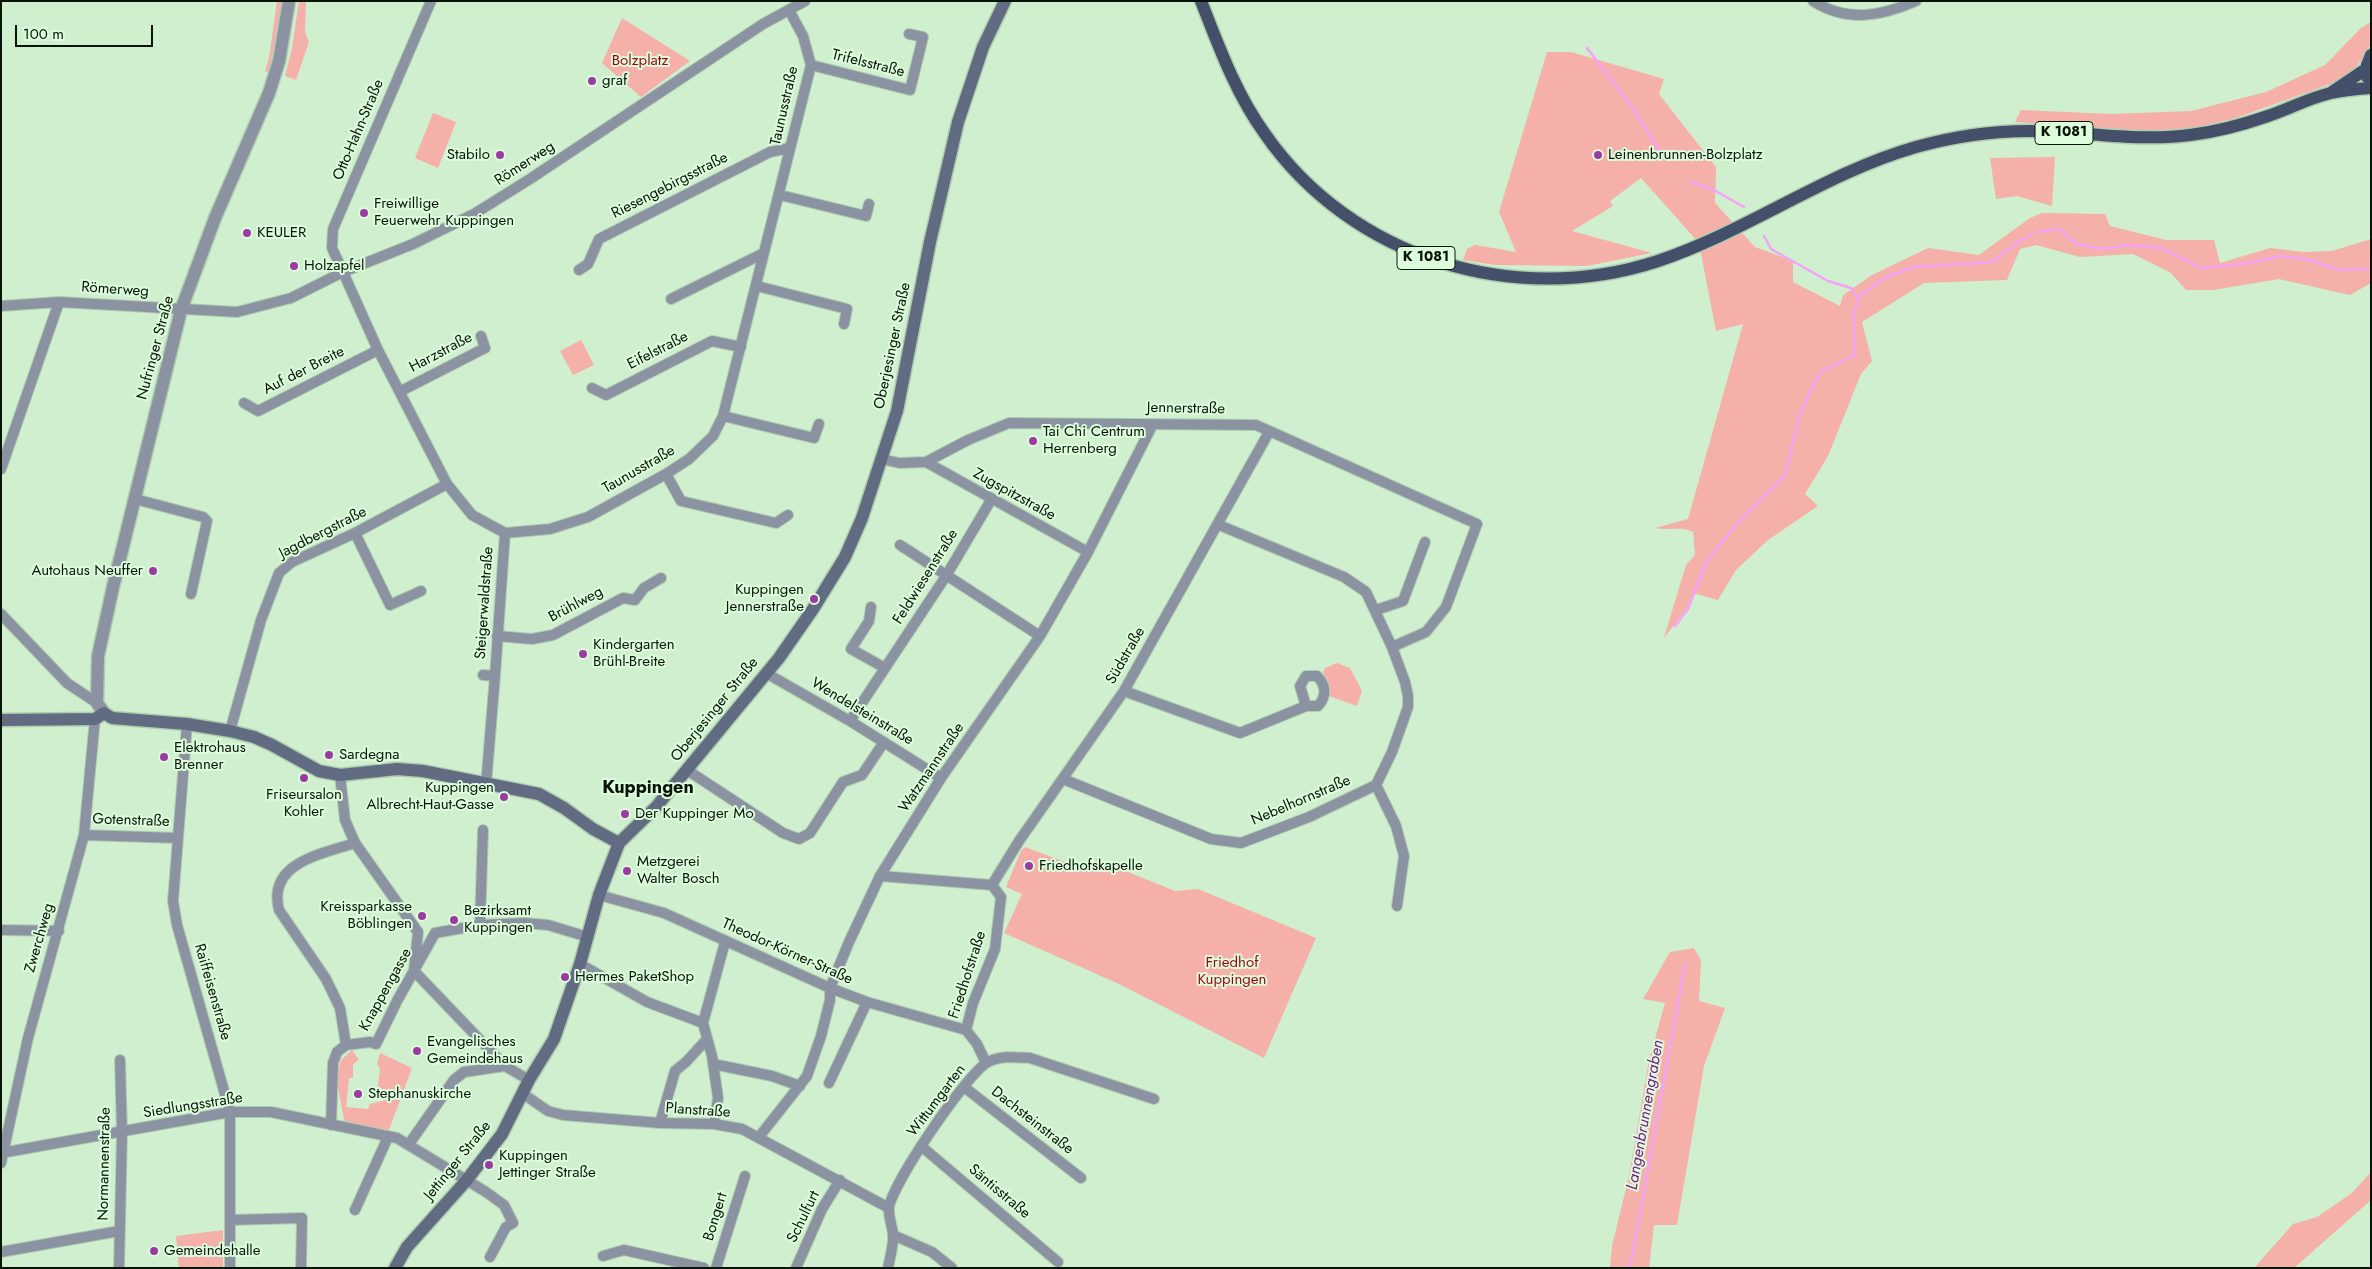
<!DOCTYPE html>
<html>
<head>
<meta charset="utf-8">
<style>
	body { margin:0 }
	#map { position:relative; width:2372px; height:1269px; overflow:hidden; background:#cfefcf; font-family:Jost,sans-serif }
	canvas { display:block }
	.frame { position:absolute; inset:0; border:2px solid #091409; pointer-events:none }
	.scale { position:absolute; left:15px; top:25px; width:138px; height:22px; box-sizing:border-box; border:2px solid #091409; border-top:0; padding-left:6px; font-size:15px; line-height:18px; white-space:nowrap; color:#091409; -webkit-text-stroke:4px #dcfcdc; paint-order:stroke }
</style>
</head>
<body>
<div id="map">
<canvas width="2372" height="1269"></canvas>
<div class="frame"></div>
<div class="scale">100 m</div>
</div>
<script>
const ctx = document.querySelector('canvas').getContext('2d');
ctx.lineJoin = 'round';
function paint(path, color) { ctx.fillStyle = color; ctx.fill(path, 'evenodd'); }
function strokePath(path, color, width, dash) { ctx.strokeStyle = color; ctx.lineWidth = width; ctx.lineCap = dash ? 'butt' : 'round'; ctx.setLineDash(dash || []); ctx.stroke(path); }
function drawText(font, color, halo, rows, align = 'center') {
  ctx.font = font + ' Jost,sans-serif'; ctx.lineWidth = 4; ctx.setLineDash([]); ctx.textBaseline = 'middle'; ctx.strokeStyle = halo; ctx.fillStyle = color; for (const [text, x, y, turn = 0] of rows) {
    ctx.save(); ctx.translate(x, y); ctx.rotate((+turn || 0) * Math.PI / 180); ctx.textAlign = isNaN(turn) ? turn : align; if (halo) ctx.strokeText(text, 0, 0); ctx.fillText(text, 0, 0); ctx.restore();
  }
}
paint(new Path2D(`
	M277,1h6l-14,72 -4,-2 4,-13z
	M299,1h7l-1,31 4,10 -13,38 -11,-4 7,-28z
	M622,18l68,43 -49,36 -39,-34z
	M2371,22v22l-15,24 -23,15 -100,36 -41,9 -48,3 -129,-9 6,-12 90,4 80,-3 75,-19 59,-27 36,-37z
	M1547,52h24l93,27 -5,15 57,73 -1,36 40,44 38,14v21l47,24 3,-11 29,-20 56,-27 51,7 51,-37 12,-5 63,1 5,12 56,14h48l6,23 50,-15 33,4 29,-1 39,-12v44l-21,12 -71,-16 -66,11h-27l-15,-17 -38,-19 -53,3 -44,-12 -16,4 -13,31 -83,3 -62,39 10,39 -11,13 -33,82 -23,38 13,12 -50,34 -32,30 -18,30 -25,-7 -6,15 -23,30 22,-73 9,-10 -2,-23c-13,-6 -25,-1 -38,-4l33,-9 55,-195 -27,7 -17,-88 -58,-65 -31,23 3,5 -41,25 80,22 -65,13 -92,-1 -32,-5 4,-11 8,-4 41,7 -17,-40z
	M433,113l23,9 -18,46 -23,-10z
	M2055,157l-3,49 -35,-10 -21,3 -6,-41z
	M581,340l13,25 -21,10 -13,-24z
	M1337,663l13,5 12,23 -5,15 -28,-10 1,-5 -7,-19 2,-4z
	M1025,847l66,25 5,-13 79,32 23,-2 118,49 -52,120 -145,-74 -115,-51 18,-39 -16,-7 15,-36z
	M1694,948l7,12 -2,41 26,7 -21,58 -27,159h-23l-5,43h-39l2,-22 17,-70 20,-116 16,-57 -22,-4 27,-47z
	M352,1050l7,10 -6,4v14h-4l-3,29 22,2 2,-5 23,-6 -15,-12 2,-17 -3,-5 3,-11 32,15 -23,62 -44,-6 -9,-46 5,-18z
	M2371,1172v28l-77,68h-40l39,-44 24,-7 35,-24z
	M223,1230v38h-44l-3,-32z`), '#f5b0a9');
strokePath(new Path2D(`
	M1587,48l47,62 29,46
	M1691,182l23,8 30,17
	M2038,232l21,-3 18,15 25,5 27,-4 32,3 40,20 41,-4 40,-8 24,3 33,11 32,-1
	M1764,236l7,13 57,32 23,7 7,10
	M1675,626l13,-17 18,-47 36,-44 43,-42 15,-63 20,-41 35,-17 -2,-38 5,-19 26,-20 30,-11 78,-5 26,-20 15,-8
	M1630,1268l55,-303`), '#f5a3f9', 2.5);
const minor = new Path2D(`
	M431,1l-98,228 -1,19 11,24 35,78 69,134 25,31 33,18 45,-4 38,-12 78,-43 23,-15 24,-23 10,-20 88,-351 -8,-29 -14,-26
	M1813,1c34,22 69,15 103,0
	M811,65l99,25 13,-53 -14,-3
	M780,195l86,21 3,-12
	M579,270l9,-6 11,-25 171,-87 20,-4
	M757,286l90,23 -3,15
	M671,299l93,-46
	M1,306l58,-4 178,10 54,-14 52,-26 70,-28 61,-30 56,-35 233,-155 42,-23
	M592,388l14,7 106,-54 29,6
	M401,391l84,-43 -4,-12
	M244,403l14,8 120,-61
	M723,416l91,22 5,-14
	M882,459l17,4 27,-1 42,-22 41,-17 247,2 221,99 -31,83 -20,25 -34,15
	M926,462l162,90
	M1,469l58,-167
	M666,474l15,27 95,22 12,-8
	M135,499l68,18 4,4 -16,73
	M355,533l35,72 31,-14
	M900,545l140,91
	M871,607l-2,14 -18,28 34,19
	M1376,610l27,-9 22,-59
	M1,614l66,69 30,20
	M497,636l35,3 21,-4 70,-37 12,2 9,-12 17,-10
	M766,673l84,48 91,57
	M483,675l12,1 10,-143
	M1124,691l116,42 66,-27h12c9,-10 8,-21 -1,-30h-11l-6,10 6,20
	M850,721l96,-145 45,-76
	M187,724l-14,177 4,24 53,187v156
	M230,731l31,-111 18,-47 13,-11 63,-29 92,-49
	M687,770l96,63 16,6 11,-6 33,-51 19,-7 22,-33
	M340,775l5,45 10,23 63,89 -4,39 91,95 24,14
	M1063,779l148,60 30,4 68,-26 67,-32 16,-33 16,-45v-11l-3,-14 -13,-35 -26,-55 -22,-15 -125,-52
	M486,785l9,-109
	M1376,785l20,41 8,30 -7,50
	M84,835l93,3
	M880,876l112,9 9,12 -6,52 -22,54 -7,27 11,14 9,19
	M992,885l27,-44 105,-150 145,-259
	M599,895l65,18 166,75 37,14 99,28
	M480,925l3,-95
	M1,930l58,1
	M580,964l67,38 56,21 9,33 6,42 -4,26
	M703,1023l22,-81
	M346,1045l24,-3 6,2 21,-43 38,-68 45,-8 44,-2 24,2 40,12
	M713,1064l59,12 28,10
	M829,1083l38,-81
	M964,1087l117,91
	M522,1093l26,18 15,4 97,8 54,1 28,5 147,79
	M660,1123l15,-52 11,-9 21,-23
	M331,1125l2,-62 4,-11 9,-7 -6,-37 -14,-29 -47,-69c-12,-47 42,-56 76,-67
	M759,1137l48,-61 14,-40 9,-36v-12l19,-46 31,-66 61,-98 99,-142 48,-84 65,-128
	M409,1144l45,-64 10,-8 41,-6
	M921,1146l137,116
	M1,1153l229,-41h41l126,26 89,54 18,13 9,18 -7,4 -16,30
	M1,1163l27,-125 56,-203 11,-116
	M355,1210l33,-73
	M230,1220l72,-2 -1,50
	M893,1235l39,17 20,16
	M1,1252l118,-21
	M603,1256l21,-6 80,18
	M119,1268l3,-135 -2,-73
	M716,1268l29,-92
	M796,1268l26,-59 18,-29
	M888,1268c2,-11 6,-24 5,-34 -1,-9 -5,-18 -4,-27 5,-26 74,-127 96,-143 12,-9 31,-7 45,-6l124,41`);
const tertiary = new Path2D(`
	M104,713l-7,-10 1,-47 15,-69 68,-277 34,-92 54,-125 10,-32 10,-60`);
const secondary = new Path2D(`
	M1,720l94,-1 9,-6 8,5 75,6 43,7 24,6 18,8 47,26 21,4 57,-6 26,2 116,23 25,14 29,21 26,14
	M395,1268l12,-21 59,-66 36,-47 27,-54 25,-41 26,-75 19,-69 20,-52 37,-36 123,-149 34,-49 32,-52 17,-39 35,-107 33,-169 28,-120 25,-75 22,-46`);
const primary = new Path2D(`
	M1201,1c18,46 35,93 64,133 87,125 250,174 393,127 90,-30 167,-88 258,-114 36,-10 75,-16 113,-16 54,0 107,11 161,4 26,-3 52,-10 78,-19 21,-7 41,-18 63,-23 13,-3 27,-4 40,-5
	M2367,77v-12l4,-10
	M2332,92l34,-23`);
strokePath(minor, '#afccaf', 12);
strokePath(tertiary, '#afccaf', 15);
strokePath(secondary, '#afccaf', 15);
strokePath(primary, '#afccaf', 15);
strokePath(minor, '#8b93a2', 10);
strokePath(tertiary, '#8b93a2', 12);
strokePath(secondary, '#616c82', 12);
strokePath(primary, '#44506a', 12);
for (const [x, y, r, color] of [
	[592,81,5,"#9b3ba2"],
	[500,155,5,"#9b3ba2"],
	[1598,155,5,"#9b3ba2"],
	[364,213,5,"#9b3ba2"],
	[247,233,5,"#9b3ba2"],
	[294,266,5,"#9b3ba2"],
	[1033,441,5,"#9b3ba2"],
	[153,571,5,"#9b3ba2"],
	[814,599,5,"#9b3ba2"],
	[583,654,5,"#9b3ba2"],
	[329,755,5,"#9b3ba2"],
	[164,757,5,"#9b3ba2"],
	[304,778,5,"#9b3ba2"],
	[504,797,5,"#9b3ba2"],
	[625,814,5,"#9b3ba2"],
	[1029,866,5,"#9b3ba2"],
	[627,871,5,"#9b3ba2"],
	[422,916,5,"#9b3ba2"],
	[454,920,5,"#9b3ba2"],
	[565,977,5,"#9b3ba2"],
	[417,1051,5,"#9b3ba2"],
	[358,1094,5,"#9b3ba2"],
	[489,1165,5,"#9b3ba2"],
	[154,1251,5,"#9b3ba2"]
]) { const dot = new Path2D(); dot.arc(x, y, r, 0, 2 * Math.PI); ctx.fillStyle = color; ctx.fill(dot); strokePath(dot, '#dcfcdc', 2); }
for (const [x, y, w] of [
	[2064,133,58],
	[1426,258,58]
]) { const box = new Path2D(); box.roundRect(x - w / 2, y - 11.5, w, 23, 4); ctx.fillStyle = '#dcfcdc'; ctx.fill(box); strokePath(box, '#091409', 1); }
drawText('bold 14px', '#091409', null, [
	["K 1081",2064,133],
	["K 1081",1426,258]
]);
drawText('15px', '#9d0317', '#dcfcdc', [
	["Bolzplatz",640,61],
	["Friedhof",1232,963],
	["Kuppingen",1232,980]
]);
drawText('15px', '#091409', '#dcfcdc', [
	["Trifelsstraße",868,64,14],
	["Taunusstraße",785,106,-77],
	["Otto-Hahn-Straße",359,130,-67],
	["Römerweg",525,164,-33],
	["Riesengebirgsstraße",670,186,-27],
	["Römerweg",115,290,4],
	["Oberjesinger Straße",893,346,-78],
	["Nufringer Straße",156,348,-75],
	["Eifelstraße",658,351,-27],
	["Harzstraße",441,353,-28],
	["Auf der Breite",304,371,-27],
	["Jennerstraße",1186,409,1],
	["Taunusstraße",639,470,-30],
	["Zugspitzstraße",1014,495,29],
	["Jagdbergstraße",323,533,-27],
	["Feldwiesenstraße",926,577,-58],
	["Steigerwaldstraße",485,603,-86],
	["Brühlweg",576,605,-28],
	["Südstraße",1126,656,-60],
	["Oberjesinger Straße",715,710,-51],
	["Wendelsteinstraße",862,712,31],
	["Watzmannstraße",932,768,-56],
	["Nebelhornstraße",1301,801,-23],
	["Gotenstraße",131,821,2],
	["Zwerchweg",40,938,-74],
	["Theodor-Körner-Straße",787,952,24],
	["Friedhofstraße",968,975,-72],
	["Knappengasse",386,990,-61],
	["Raiffeisenstraße",212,992,74],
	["Wittumgarten",937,1101,-53],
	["Siedlungsstraße",193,1106,-9],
	["Planstraße",698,1111,4],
	["Dachsteinstraße",1032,1121,38],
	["Jettinger Straße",458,1161,-51],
	["Normannenstraße",105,1164,-89],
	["Säntisstraße",999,1192,40],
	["Bongert",716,1217,-73],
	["Schulfurt",804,1217,-64]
]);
drawText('15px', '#091409', '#dcfcdc', [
	["graf",602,81],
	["Stabilo",490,155,"right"],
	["Leinenbrunnen-Bolzplatz",1608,155],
	["Freiwillige",374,204],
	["Feuerwehr Kuppingen",374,221],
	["KEULER",257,233],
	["Holzapfel",304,266],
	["Tai Chi Centrum",1043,432],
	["Herrenberg",1043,449],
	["Autohaus Neuffer",143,571,"right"],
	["Kuppingen",804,590,"right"],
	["Jennerstraße",804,607,"right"],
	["Kindergarten",593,645],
	["Brühl-Breite",593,662],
	["Elektrohaus",174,748],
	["Brenner",174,765],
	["Sardegna",339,755],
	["Kuppingen",494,788,"right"],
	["Albrecht-Haut-Gasse",494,805,"right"],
	["Friseursalon",304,795,"center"],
	["Kohler",304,812,"center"],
	["Der Kuppinger Mo",635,814],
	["Metzgerei",637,862],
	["Walter Bosch",637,879],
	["Friedhofskapelle",1039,866],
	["Kreissparkasse",412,907,"right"],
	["Böblingen",412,924,"right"],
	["Bezirksamt",464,911],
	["Kuppingen",464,928],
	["Hermes PaketShop",575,977],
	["Evangelisches",427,1042],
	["Gemeindehaus",427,1059],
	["Stephanuskirche",368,1094],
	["Kuppingen",499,1156],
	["Jettinger Straße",499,1173],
	["Gemeindehalle",164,1251]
], 'left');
drawText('italic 16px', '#7d1c84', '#dcfcdc', [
	["Langenbrunnengraben",1646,1115,-80]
]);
drawText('bold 18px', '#091409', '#dcfcdc', [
	["Kuppingen",648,789]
]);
</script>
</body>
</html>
